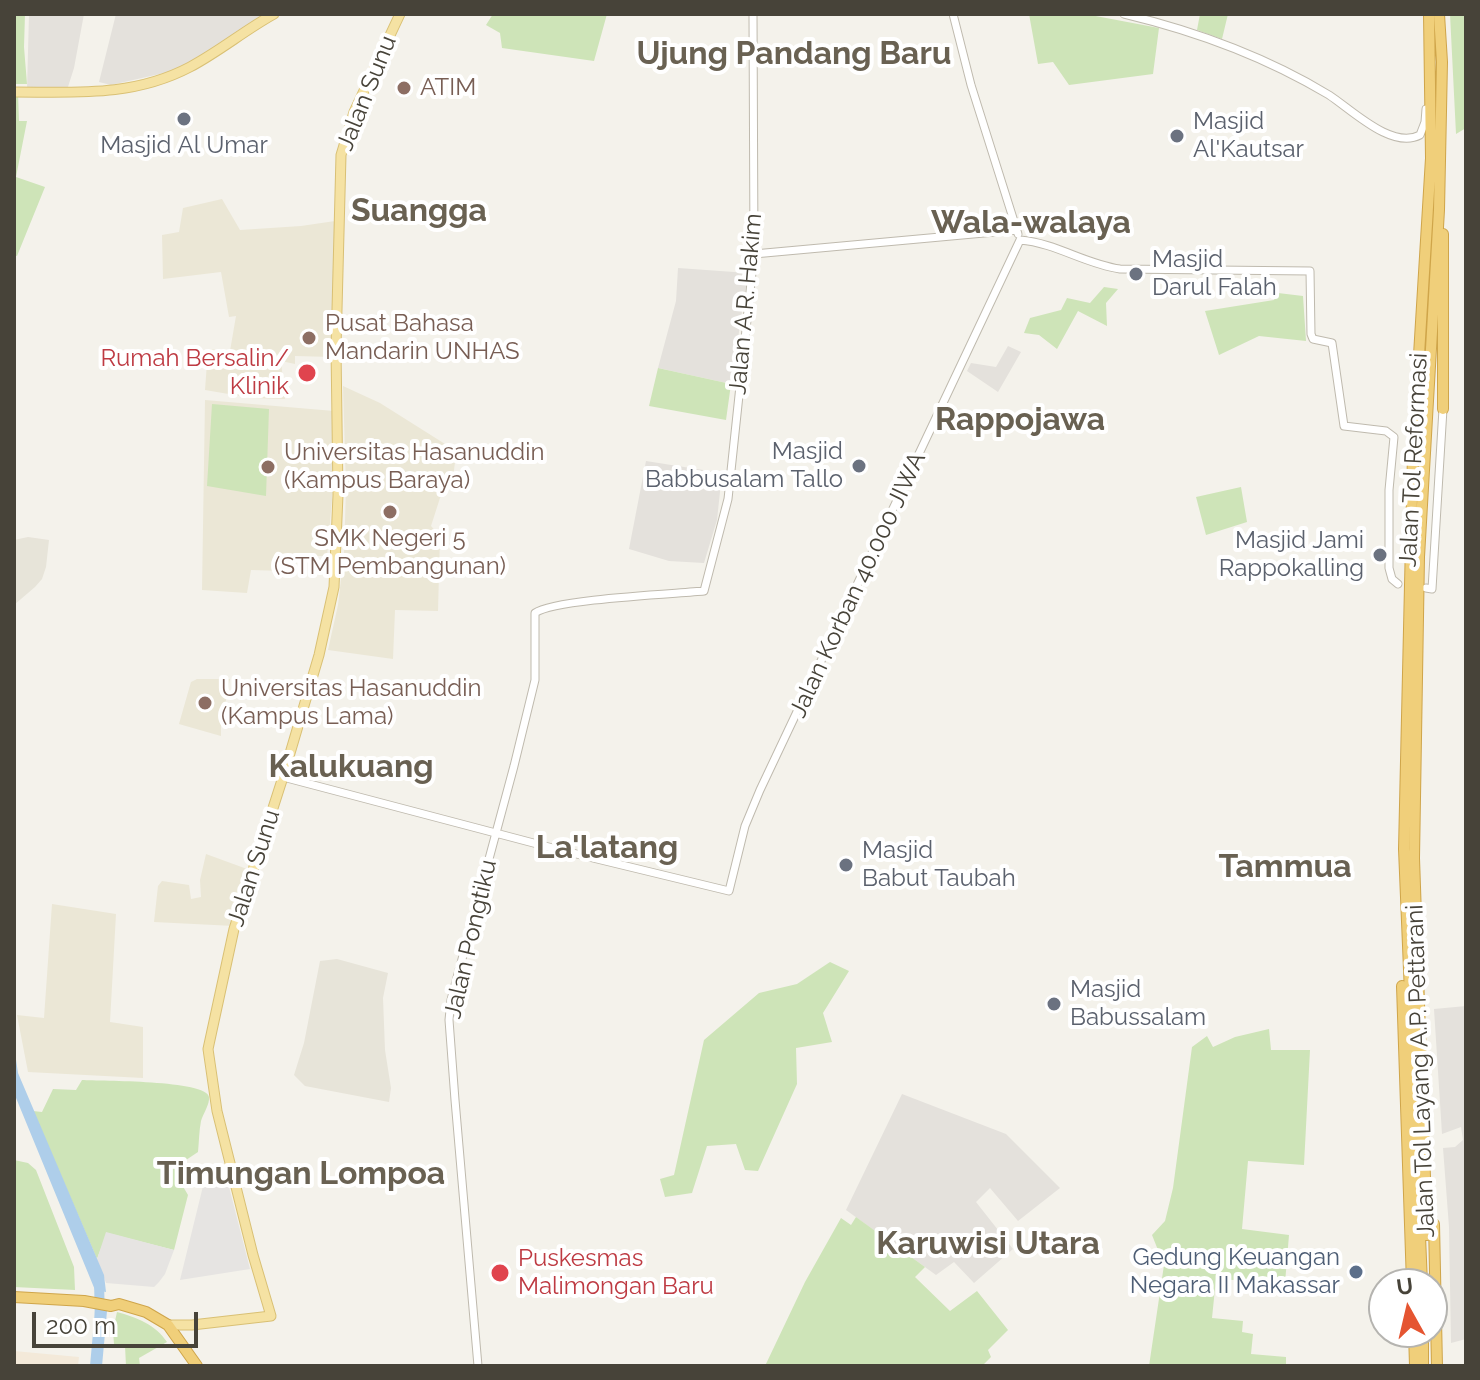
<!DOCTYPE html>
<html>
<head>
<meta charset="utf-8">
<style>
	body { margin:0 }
	#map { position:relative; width:1480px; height:1380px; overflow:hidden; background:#f4f2eb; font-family:Raleway,sans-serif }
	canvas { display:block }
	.frame { position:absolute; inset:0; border:16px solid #474339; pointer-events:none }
	.north { position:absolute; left:1368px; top:1268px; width:80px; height:80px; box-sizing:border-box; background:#fff; border:2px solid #b5b4b0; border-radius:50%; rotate:352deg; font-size:22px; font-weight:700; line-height:32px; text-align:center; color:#474339 }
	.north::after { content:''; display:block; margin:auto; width:28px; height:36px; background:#e55531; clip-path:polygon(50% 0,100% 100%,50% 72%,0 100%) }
	.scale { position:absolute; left:32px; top:1312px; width:166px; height:36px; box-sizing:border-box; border:4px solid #474339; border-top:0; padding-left:10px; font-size:24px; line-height:28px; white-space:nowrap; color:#474339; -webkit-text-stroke:6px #fff; paint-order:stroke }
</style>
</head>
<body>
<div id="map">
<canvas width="1480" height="1380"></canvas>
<div class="frame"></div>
<div class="north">U</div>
<div class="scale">200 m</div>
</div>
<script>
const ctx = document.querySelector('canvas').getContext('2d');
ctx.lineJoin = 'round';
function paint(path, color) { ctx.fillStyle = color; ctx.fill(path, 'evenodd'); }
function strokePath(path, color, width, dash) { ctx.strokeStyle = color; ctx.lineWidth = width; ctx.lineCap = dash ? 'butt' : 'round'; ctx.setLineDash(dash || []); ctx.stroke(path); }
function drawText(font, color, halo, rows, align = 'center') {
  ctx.font = font + ' Raleway,sans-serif'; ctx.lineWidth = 8; ctx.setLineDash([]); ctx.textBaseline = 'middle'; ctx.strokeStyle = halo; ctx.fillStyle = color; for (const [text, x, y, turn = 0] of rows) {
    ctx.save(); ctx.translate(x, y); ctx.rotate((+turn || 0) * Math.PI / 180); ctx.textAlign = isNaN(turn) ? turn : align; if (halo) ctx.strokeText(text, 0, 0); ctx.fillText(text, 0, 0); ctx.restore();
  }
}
paint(new Path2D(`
	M28,537l21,3 -3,27 -4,12 -7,8 -21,18v-65z
	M337,959l51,14 -5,25 2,52 6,38 -2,14 -84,-16 -11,-11 10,-32 16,-82z`), '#e7e4d9');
paint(new Path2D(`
	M14,1351l65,6 -1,9h-64z`), '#f3e9d9');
paint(new Path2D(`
	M29,14h55l-10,54 -7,22 -40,-1z
	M116,14h146l-26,24 -63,33 -62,14 -12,-3z
	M678,268l70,5 -17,111 -73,-16 18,-67z
	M1008,346l13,6 -23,40 -31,-21 4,-8 25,4z
	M646,461l76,12 -5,47 -13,43 -35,-2 -40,-12z
	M1466,1006v333l-15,4 -2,-116 -6,-79 12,-1 8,-7 -2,-13 -19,7 -8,-125z
	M902,1094l104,40 54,54 -42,33 -28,-33 -14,14 37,47 -39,34 -20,-21 -18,13 -90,-65z`), '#e4e1dc');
paint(new Path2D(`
	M222,199l18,31 61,-4 34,-5 -3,136 -37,-1v8l-14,-3 4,38 -33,-1 -47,-8 3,-41 22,2 6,-35 -7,1 -8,-45 -58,7 -1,-44 17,-3 4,-24z
	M343,386l37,17 73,46 3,5 -3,24 -13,20 -9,28 9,10 -2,75 -43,-1 -2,49 -65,-9 10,-45 6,-52 2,-65z
	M205,400l129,11 -2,89 -5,56h-25l-2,5h-16v10l-33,-1 -4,23 -45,-3z
	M197,679h33l-9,47v10l-42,-12 12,-42z
	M206,854l41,15 -13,57 -80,-4 4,-36 4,-5 27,4 2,14 10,-2 -1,-17z
	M52,904l64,10 -6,108 33,5v51l-115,-6 -11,-57 27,3z`), '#ebe7d6');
paint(new Path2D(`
	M14,14h11l-1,33 3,37h-13z
	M493,14h114l-13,47 -92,-13 -2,-15 -14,-8z
	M1029,14h56l74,14 -6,46 -84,11 -16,-23 -15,2z
	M1200,14h28l-6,25 -25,-9z
	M1450,14h16v114l-10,6z
	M18,93l1,28h8l-11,56 29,10 -28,69 -3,-1v-161z
	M1104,287l14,2 -12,14 1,23 -29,-15 -21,38 -18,-14 -15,-2 6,-15 31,-8 6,-12 23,5z
	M1278,293l25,3 3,45 -47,-5 -40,19 -14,-44 69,-11z
	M658,368l73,16 -5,36 -77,-14z
	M212,404l57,5 -3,87 -59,-10z
	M1241,487l6,35 -41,13 -10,-38z
	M830,962l19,9 -26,42 9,29 -36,6 1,36 -39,87 -13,-1 -9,-26 -29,2 -15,47 -27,4 -5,-18 14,-4 30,-135 55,-47 38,-9z
	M1269,1029l2,21h39l-6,115 -56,-4 -6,68 47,6 -4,48 -69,-4 -4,39 31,3 -1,11 11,2 -2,20 35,3v9h-137l15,-101 -12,-30 13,-14 8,-33 19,-141 15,-11 6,11 22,-10z
	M82,1080c18,1 125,0 127,17 1,7 -6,17 -8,24 -2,10 -2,21 -3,31l-12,8 -5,23 7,12 -14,55 -67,-17 -10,26 -64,-148 9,1 11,-23 23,1z
	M14,1160l14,3 8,7 38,97 1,23 -61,-3z
	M856,1217l69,50 -10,10 35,34 27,-20 31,39 -20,20 3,7 -9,9h-217l40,-84 36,-64 10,7z
	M117,1312c19,5 39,13 50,30l-28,16 1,8h-14l-1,-20 -11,-2 -1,-14z`), '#cee4b8');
paint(new Path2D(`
	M205,1178l23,5 22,86 -70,11z
	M106,1232l68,18 -9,24 -6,8 -5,5 -48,-4 -9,-24z`), '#e6e4e2');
paint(new Path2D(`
	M14,1046l4,27 86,202 2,17 -11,-2 -81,-197z
	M95,1310l12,1 -5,55h-12z`), '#aeceea');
strokePath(new Path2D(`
	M99,1280l1,44`), '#aeceea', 10);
const minor = new Path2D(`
	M953,14l18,71 47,149
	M1124,14c71,17 142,43 205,81 23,15 63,55 91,40l5,-13 1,-13
	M1020,240c36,3 65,24 100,29l190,2 1,63 2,5 19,4 12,83 42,5 8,6 -5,53v78l3,11 6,5
	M754,254l263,-24
	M1426,588l6,1 11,-180
	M283,777l277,73 169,41 16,-65 15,-36 260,-550
	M478,1366l-23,-266 -6,-80 2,-20 63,-234 21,-86v-67c20,-14 138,-19 169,-22l24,-92 26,-245 -1,-240`);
const major = new Path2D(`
	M14,92c62,0 119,5 176,-25 30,-16 55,-37 84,-53
	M168,1325h24l79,-9 -18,-61 -36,-144 -9,-62 26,-120 49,-152 36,-122 15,-68 4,-92 -2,-147 5,-193 13,-43 46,-98`);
const highway = new Path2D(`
	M1443,409v-175
	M1402,986l10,298
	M1434,1224l3,142
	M1427,1235l-13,-377 5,-301 20,-347 3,-148 -3,-48
	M1422,1284l-18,-435 9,-396 18,-295 -2,-144
	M14,1297l70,4 27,5 8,-2 27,8 22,13 29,41
	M1414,1332l1,34
	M1423,1332v34`);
strokePath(minor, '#bfbaae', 9);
strokePath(major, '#d9c074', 11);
strokePath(highway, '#cfa54a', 12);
strokePath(minor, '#fff', 7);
strokePath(major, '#f5e2a3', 9);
strokePath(highway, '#f0cf7a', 10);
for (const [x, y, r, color] of [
	[404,88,8,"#8d6e63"],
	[184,119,8,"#6b7280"],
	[1177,136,8,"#6b7280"],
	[1136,274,8,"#6b7280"],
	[309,338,8,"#8d6e63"],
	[307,373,10,"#e0444e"],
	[859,466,8,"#6b7280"],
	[268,467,8,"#8d6e63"],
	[390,512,8,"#8d6e63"],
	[1380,555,8,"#6b7280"],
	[205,703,8,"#8d6e63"],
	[846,865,8,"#6b7280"],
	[1054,1004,8,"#6b7280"],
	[1356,1272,8,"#5c6f8a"],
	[500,1273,10,"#e0444e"]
]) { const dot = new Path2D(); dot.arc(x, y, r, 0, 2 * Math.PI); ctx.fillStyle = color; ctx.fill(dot); strokePath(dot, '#fff', 3); }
drawText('24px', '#785e54', '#fff', [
	["ATIM",420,88],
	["Pusat Bahasa",325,324],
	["Mandarin UNHAS",325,352],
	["Universitas Hasanuddin",284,453],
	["(Kampus Baraya)",284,481],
	["SMK Negeri 5",390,539,"center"],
	["(STM Pembangunan)",390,567,"center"],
	["Universitas Hasanuddin",221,689],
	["(Kampus Lama)",221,717]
], 'left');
drawText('24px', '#474339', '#fff', [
	["Jalan Sunu",367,93,-68],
	["Jalan A.R. Hakim",746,304,-85],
	["Jalan Tol Reformasi",1414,460,-87],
	["Jalan Korban 40.000 JIWA",858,585,-65],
	["Jalan Sunu",254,868,-72],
	["Jalan Pongtiku",471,939,-77],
	["Jalan Tol Layang A.P. Pettarani",1421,1071,-92]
]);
drawText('24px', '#5b616d', '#fff', [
	["Masjid",1193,122],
	["Al'Kautsar",1193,150],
	["Masjid Al Umar",184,146,"center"],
	["Masjid",1152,260],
	["Darul Falah",1152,288],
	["Masjid",843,452,"right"],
	["Babbusalam Tallo",843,480,"right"],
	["Masjid Jami",1364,541,"right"],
	["Rappokalling",1364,569,"right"],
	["Masjid",862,851],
	["Babut Taubah",862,879],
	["Masjid",1070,990],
	["Babussalam",1070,1018]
], 'left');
drawText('24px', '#be3a42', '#fff', [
	["Rumah Bersalin/",289,359],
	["Klinik",289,387],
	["Puskesmas",518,1259,"left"],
	["Malimongan Baru",518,1287,"left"]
], 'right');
drawText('24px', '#4e5e75', '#fff', [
	["Gedung Keuangan",1340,1258],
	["Negara II Makassar",1340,1286]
], 'right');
drawText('bold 32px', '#696152', '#fff', [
	["Ujung Pandang Baru",794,54],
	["Suangga",419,211],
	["Wala-walaya",1031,223],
	["Rappojawa",1020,420],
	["Kalukuang",351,767],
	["La'latang",607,848],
	["Tammua",1285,867],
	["Timungan Lompoa",301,1174],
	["Karuwisi Utara",988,1244]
]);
</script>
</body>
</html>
